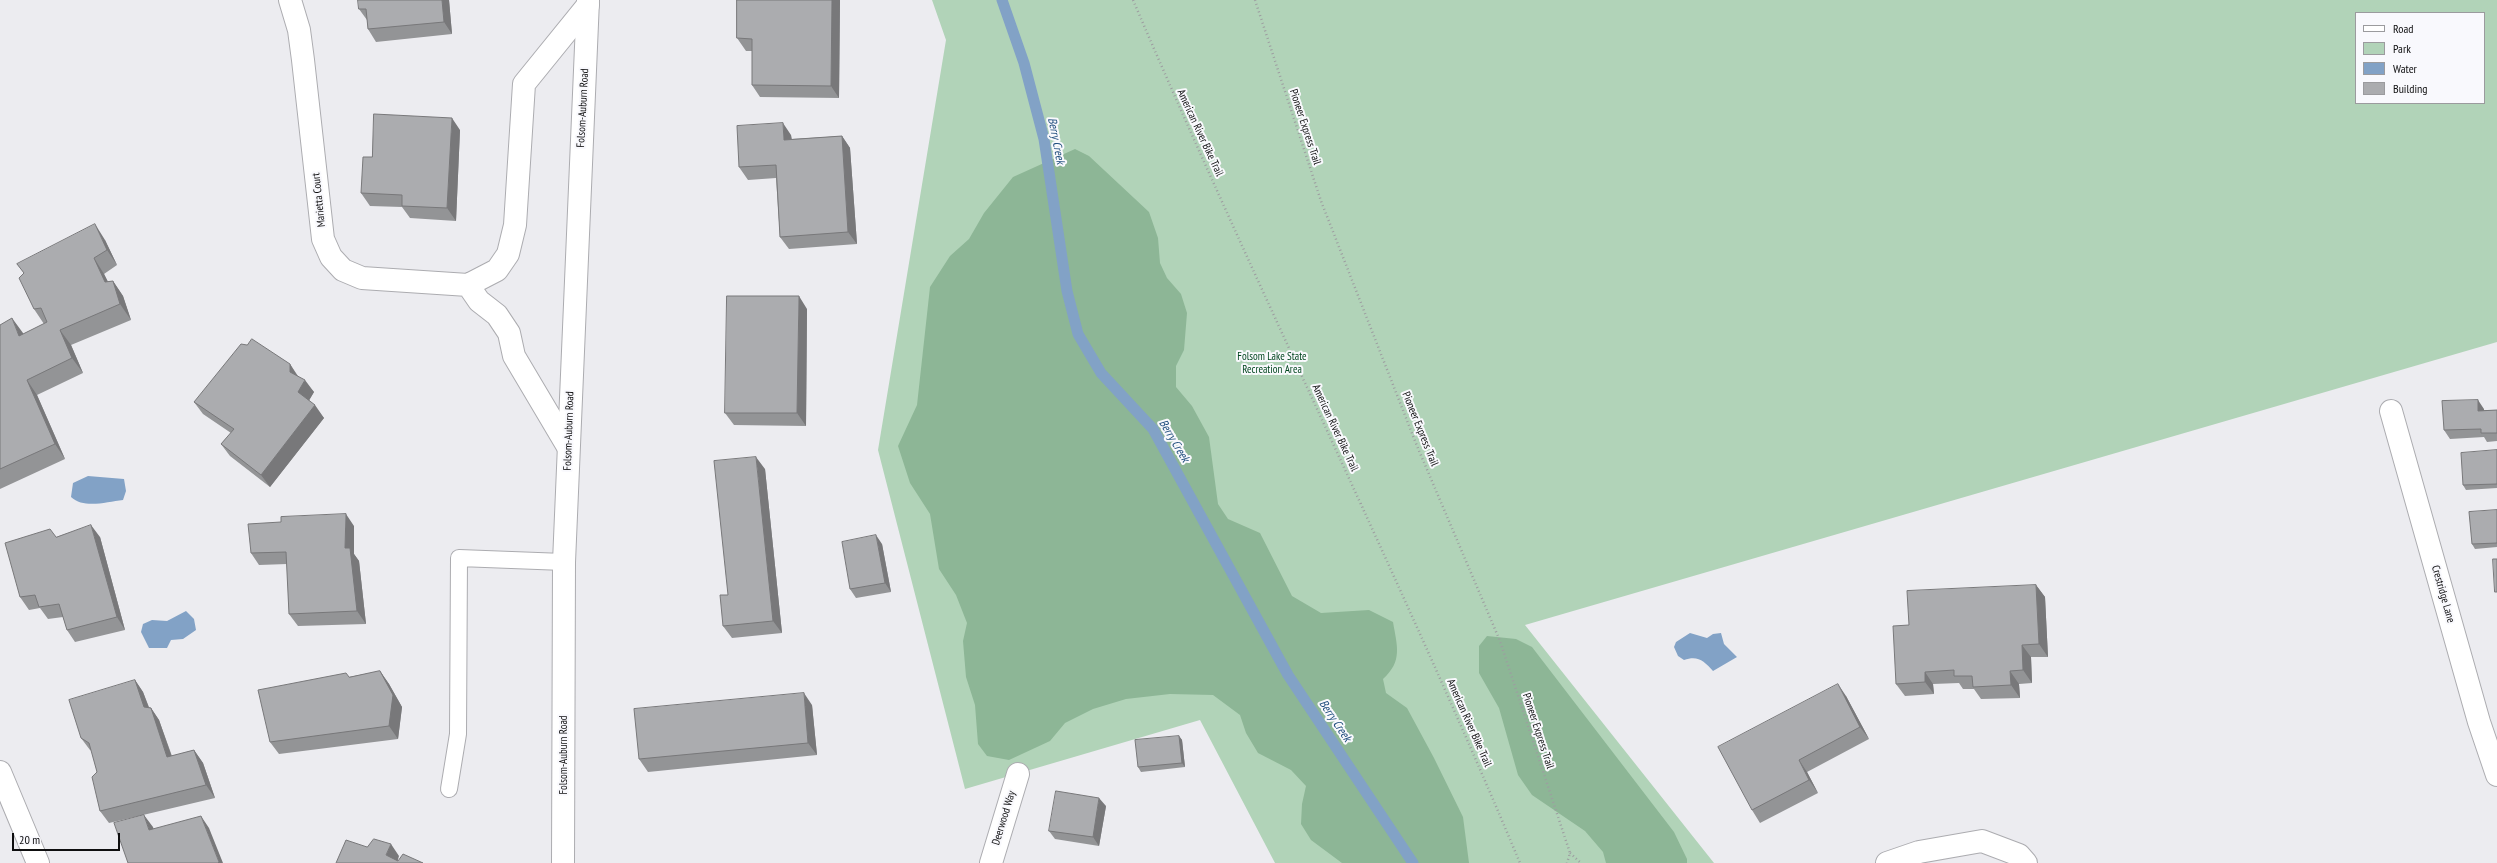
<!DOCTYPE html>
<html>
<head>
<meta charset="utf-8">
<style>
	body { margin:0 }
	#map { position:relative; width:2497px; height:863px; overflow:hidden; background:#ececf0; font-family:"PT Sans Narrow",sans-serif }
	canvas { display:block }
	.legend { position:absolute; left:2355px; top:12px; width:130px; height:92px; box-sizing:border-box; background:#f9f9fd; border:1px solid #9b9b9e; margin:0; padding:5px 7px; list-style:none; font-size:12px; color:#0e0e0f }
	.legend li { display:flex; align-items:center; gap:8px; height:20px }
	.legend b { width:20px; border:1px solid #9b9b9e }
	.scale { position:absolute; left:12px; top:833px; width:108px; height:18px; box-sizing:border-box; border:2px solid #0e0e0f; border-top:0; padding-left:5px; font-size:12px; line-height:14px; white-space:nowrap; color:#0e0e0f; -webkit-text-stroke:3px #f9f9fd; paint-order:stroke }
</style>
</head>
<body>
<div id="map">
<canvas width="2497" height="863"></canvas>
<ul class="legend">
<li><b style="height:5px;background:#fff"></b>Road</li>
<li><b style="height:11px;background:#b1d3b8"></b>Park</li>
<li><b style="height:11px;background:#82a2c6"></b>Water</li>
<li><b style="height:11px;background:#abacaf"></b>Building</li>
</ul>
<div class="scale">20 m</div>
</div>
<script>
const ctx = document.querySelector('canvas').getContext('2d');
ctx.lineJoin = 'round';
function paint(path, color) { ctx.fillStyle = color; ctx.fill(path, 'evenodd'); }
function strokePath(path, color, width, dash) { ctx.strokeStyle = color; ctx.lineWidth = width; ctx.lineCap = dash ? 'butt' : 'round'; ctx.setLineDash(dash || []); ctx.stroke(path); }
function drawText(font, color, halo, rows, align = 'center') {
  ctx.font = font + ' "PT Sans Narrow",sans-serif'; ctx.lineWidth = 4; ctx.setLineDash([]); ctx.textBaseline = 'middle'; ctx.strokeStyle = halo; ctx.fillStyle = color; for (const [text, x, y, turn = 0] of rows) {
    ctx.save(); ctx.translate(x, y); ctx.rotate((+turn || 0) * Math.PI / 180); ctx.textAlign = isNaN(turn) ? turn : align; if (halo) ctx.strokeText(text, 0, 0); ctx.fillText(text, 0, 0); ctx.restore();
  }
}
paint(new Path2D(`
	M932,0h1565v342l-972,283 189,238h-439l-75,-143 -235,69 -87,-339 68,-410zM2356,13h128v90h-128z`), '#b1d3b8');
paint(new Path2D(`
	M1075,149l14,7 60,56 9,26 2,25 7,15 14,16 6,19 -3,37 -8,16v21l16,19 17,31 9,67 10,15 32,14 32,63 29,17 48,-3 24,12c4,24 10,39 -10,57l3,14 21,15 27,50 29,59 6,46h-127l-31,-23 -10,-16 1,-20 4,-18 -15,-16 -33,-17 -12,-20 -6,-18 -27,-20 -43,-1 -44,5 -33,10 -28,14 -15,18 -41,19 -22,-4 -9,-12 -3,-39 -9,-28 -3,-36 4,-18 -11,-28 -17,-26 -9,-55 -20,-31 -12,-37 19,-41 13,-118 20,-31 19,-17 15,-26 29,-36z
	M1487,636l29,3 16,8 142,185 13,27v4h-81l-3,-11 -18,-21 -53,-36 -14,-20 -19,-67 -20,-35v-27z`), '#8db696');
paint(new Path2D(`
	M88,476l36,3 2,12 -3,9c-17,2 -39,9 -52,-3l2,-14z
	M186,611l8,8 2,11 -13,9 -12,1 -4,8h-18l-8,-16 2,-8 9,-4 15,1z
	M1690,633l17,5 6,-4 8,-1 3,11 13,13 -24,14c-9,-10 -15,-16 -29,-11l-6,-4 -4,-9 2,-5z`), '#82a2c6');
strokePath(new Path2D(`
	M1002,0l22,63 20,76 23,152 11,43 23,39 52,56 135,246 125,188`), '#82a2c6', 11);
const lane = new Path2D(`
	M449,789l9,-55 1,-176 105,4`);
const street = new Path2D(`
	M290,0l9,30 4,30 20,179 8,18 12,13 19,8 106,7 29,-15 11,-16 7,-29 9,-141 64,-79
	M468,285l11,16 18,14 12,18 5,23 54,91
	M2391,411l88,311 18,53
	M0,772l38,91
	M991,863l27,-89
	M1887,863l32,-11 63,-11 37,14 7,8`);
const primary = new Path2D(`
	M563,863l1,-301 24,-562`);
strokePath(lane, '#acacb0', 18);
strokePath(street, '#acacb0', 24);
strokePath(primary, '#acacb0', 24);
strokePath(new Path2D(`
	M1133,0c124,290 265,572 387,863
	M1255,0l66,201 96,245 83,195 70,212 -3,10
	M1570,853l11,10`), '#9d9da0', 2.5, [1, 3]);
strokePath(lane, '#fff', 16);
strokePath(street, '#fff', 22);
strokePath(primary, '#fff', 22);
paint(new Path2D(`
	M449,0l3,34 -76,8 -8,-13 -1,-9 -8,-11z
	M737,0h103l-1,98 -79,-1 -8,-12v-34h-6l-9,-13z
	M460,130l-4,91 -46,-3 -8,-11 -32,-1 -9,-13 11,-36z
	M791,135l1,4 50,-3 8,12 7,96 -68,5 -9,-12 -4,-59 -28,2 -9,-13z
	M105,240l12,25 -13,9 4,8 5,-1 10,15 8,24 -60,25 12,28 -46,22 28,64 -65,30v-164l23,9 21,-10 -10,-15 -10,-36 -7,-9z
	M807,309l-1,117 -72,-1 -9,-12z
	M290,364l8,12 16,16 -5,8 15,18 -54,69 -40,-31 -9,-12 10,-11 -28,-19 -9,-12z
	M2484,409v1h13v31l-10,1 -3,-5 -34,2 -6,-9z
	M2497,450v38l-31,2 -3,-5z
	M765,469l17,164 -50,5 -9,-12 5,-31z
	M2497,510v37l-22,2 -3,-5z
	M354,526v28l5,7 7,63 -68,2 -9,-12 -2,-50 -28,1 -8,-12z
	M56,537h44l25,93 -50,12 -8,-12 -4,-13 -15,2 -8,-11 -11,2 -9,-13z
	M882,544l9,48 -35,6 -6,-9z
	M2036,585l9,12 3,60h-17l1,26 -13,1 1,14 -39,1 -7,-10h-11l-4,-6 -26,1 1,10 -29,2 -9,-12 13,-59z
	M380,671l9,13 13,23 -4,32 -119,15 -9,-12 79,-65z
	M135,680l8,12 6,15 2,1 8,12 13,36 22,-6 9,13 12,35 -106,25 -9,-12 -3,-39 -5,-21 -2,-1 -9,-12z
	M1846,696l23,43 -62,33 11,21 -58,30 -8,-13z
	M812,705l5,50 -169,17 -9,-13z
	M1179,736l3,4 3,27 -44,5 -3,-5z
	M1106,806l-7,40 -44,-7 -6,-8z`), '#939496');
paint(new Path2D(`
	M442,0h7l3,34 -8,-12z
	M832,0h8l-1,98 -8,-12z
	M452,118l8,12 -4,91 -9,-13z
	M783,123l8,12 1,17 -8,-12z
	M842,136l8,12 7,96 -9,-12z
	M95,224l10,16 12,25 -10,-15z
	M94,258l10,16 12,24 -11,-16z
	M113,281l10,15 8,24 -11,-16z
	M799,296l8,13 -1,117 -9,-13z
	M12,318l11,15 7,18 -11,-15z
	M60,330l11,15 12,28 -11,-15z
	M290,364l8,13 -8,-5z
	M27,380l10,15 28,64 -10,-15z
	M305,380l9,12 -7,12 -9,-12z
	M2478,400l6,9v10l-6,-8z
	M315,405l9,13 -54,69 -9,-12z
	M756,457l9,12 17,164 -9,-12z
	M346,514l8,12v28l5,7 7,63 -9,-13 -12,-63z
	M91,525l9,12 25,93 -8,-13z
	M876,535l6,9 9,48 -6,-9z
	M2036,585l9,12 3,60 -9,-13z
	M2022,645l9,12 1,26 -9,-13z
	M380,671l9,13 13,23 -4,32 -9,-13z
	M2010,671l9,13 1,14 -9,-13z
	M1925,672l8,12 1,10 -9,-12z
	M135,680l8,12 10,27 -9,-12z
	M1838,684l8,12 23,43 -9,-12z
	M804,693l8,12 5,50 -9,-12z
	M151,708l8,12 17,49 -9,-12z
	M1179,736l3,4 3,27 -3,-4z
	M194,750l9,13 12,35 -9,-13z
	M1799,760l8,12 11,21 -9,-13z
	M1099,798l7,8 -7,40 -6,-9z
	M144,815l9,12 5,16 -9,-13z
	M201,816l8,12 14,35h-4v-1z
	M391,844l8,12 -2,7 -11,-8z`), '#78787a');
const building = new Path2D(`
	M358,0h84l2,22 -76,7 -2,-20h-7z
	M737,0h95l-1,86 -79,-1v-46l-15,-1z
	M374,114l78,4 -5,90 -45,-2v-11l-41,-2 2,-36h9z
	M783,123l1,17 58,-4 6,96 -68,5 -4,-72 -37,2 -2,-41z
	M95,224l12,26 -13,8 11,24 8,-1 7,23 -60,26 12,28 -45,22 28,64 -55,25v-144l12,-7 7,18 28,-14 -6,-14 -7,1 -15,-31 5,-5 -7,-9z
	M727,296h72l-2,117h-72z
	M252,339l38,25v8l15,8 -7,12 17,13 -54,70 -40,-31 13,-15 -40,-27 47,-58 6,1z
	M2478,400v11l19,-1v23h-16v-4l-37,1 -2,-29z
	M2497,450v34l-34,1 -2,-32z
	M756,457l17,164 -50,5 -3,-31h8l-14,-134z
	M2497,510v33l-25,1 -3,-32z
	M346,514l-1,34h5l7,63 -68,3 -3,-62 -35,1 -3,-29 33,-2v-5z
	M91,525l26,92 -50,13 -8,-26 -20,3 -4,-12 -15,2 -15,-54 45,-14 6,8z
	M876,535l9,48 -35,6 -8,-47z
	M2493,559h4v33h-2z
	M2036,585l3,59 -17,1 1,25 -13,1 1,14 -38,2 -1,-11h-18v-6l-29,2v10l-29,2 -3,-58 16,-1 -2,-34z
	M380,671l13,24 -4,31 -119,16 -12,-52 88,-17 3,4z
	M135,680l9,27 7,1 16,49 27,-7 12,35 -106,26 -8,-34 5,-5 -8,-29 -8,-5 -12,-38z
	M1838,684l22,43 -61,33 10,20 -57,30 -34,-63z
	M804,693l4,50 -169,16 -5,-50z
	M1179,736l3,27 -44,4 -3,-27z
	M1056,791l43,7 -6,39 -44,-6z
	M144,815l5,15 52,-14 18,46 -1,1h-90l-14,-40z
	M374,839l17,5 -5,11 12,6 5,-7 20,9h-87l10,-23 21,7z`);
paint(building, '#abacaf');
strokePath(building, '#78787a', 1);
drawText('11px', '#0e0e0f', '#f9f9fd', [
	["Folsom-Auburn Road",583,108,-87],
	["Pioneer Express Trail",1305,127,72],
	["American River Bike Trail",1200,133,65],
	["Marietta Court",319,200,-96],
	["American River Bike Trail",1335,428,65],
	["Pioneer Express Trail",1420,429,68],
	["Folsom-Auburn Road",569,431,-88],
	["Crestridge Lane",2443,594,74],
	["American River Bike Trail",1469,723,66],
	["Pioneer Express Trail",1538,731,72],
	["Folsom-Auburn Road",564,755,-90],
	["Deerwood Way",1004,818,-73]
]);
drawText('11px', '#00461e', '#f9f9fd', [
	["Folsom Lake State",1272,357],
	["Recreation Area",1272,370]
]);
drawText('italic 12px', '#204e7e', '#f9f9fd', [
	["Berry Creek",1056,141,79],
	["Berry Creek",1174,441,59],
	["Berry Creek",1335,721,56]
]);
</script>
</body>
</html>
